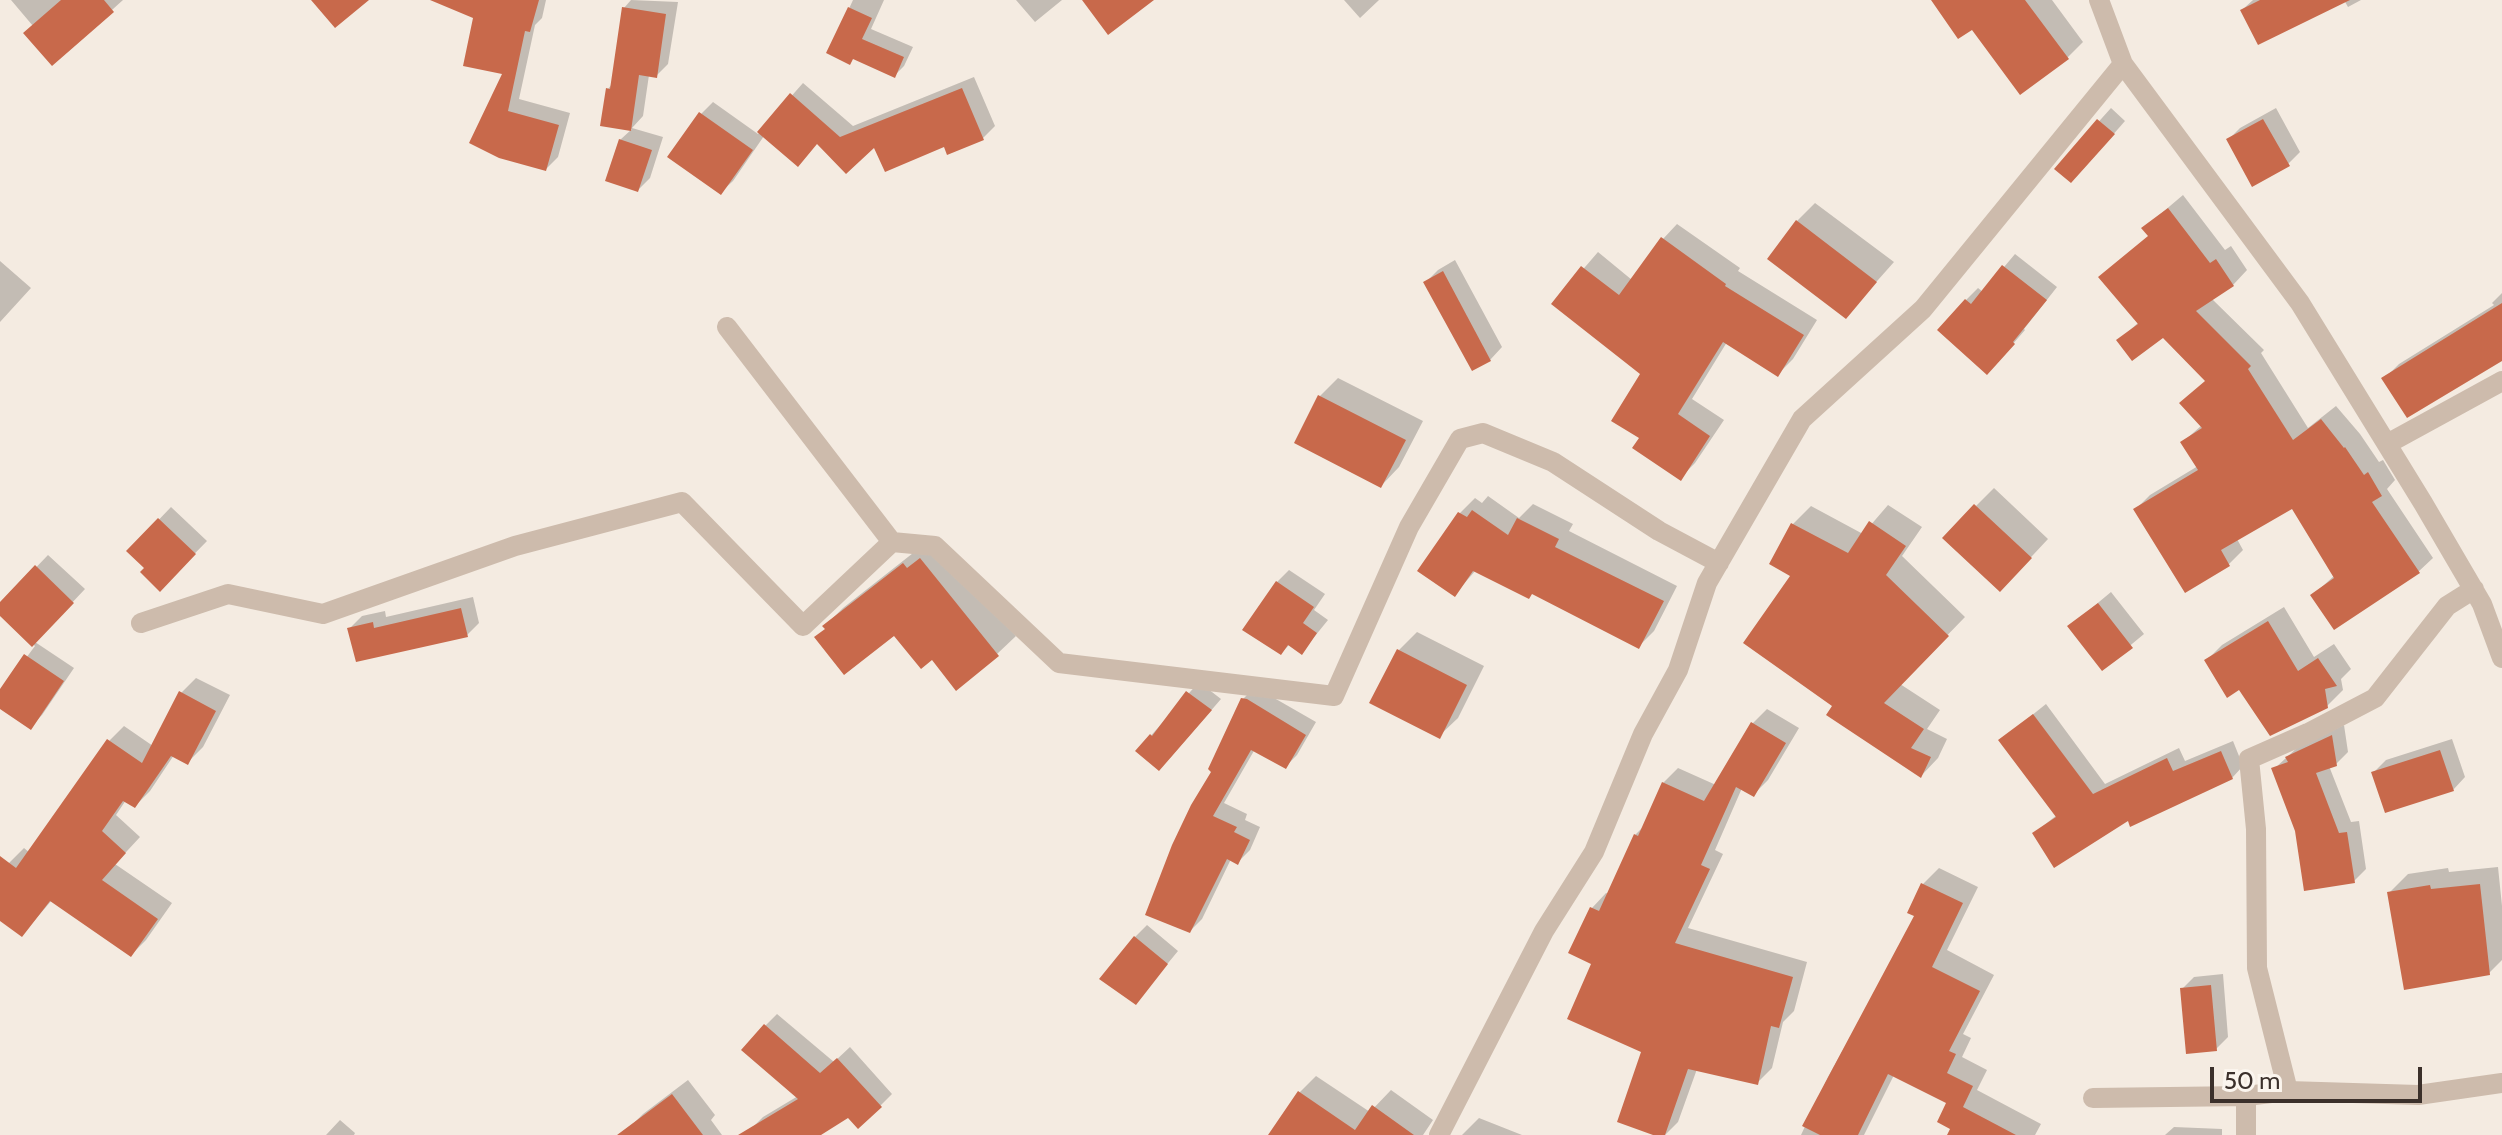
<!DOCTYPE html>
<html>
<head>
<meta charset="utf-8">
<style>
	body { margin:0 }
	#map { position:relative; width:2502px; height:1135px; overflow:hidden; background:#f4ebe1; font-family:Cabin,sans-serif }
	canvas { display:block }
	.scale { position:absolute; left:2210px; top:1067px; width:212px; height:36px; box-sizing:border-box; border:4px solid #3b302b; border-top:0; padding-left:10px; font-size:24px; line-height:28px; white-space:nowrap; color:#3b302b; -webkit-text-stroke:6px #fbf5ee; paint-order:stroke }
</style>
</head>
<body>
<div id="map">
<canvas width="2502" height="1135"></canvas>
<div class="scale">50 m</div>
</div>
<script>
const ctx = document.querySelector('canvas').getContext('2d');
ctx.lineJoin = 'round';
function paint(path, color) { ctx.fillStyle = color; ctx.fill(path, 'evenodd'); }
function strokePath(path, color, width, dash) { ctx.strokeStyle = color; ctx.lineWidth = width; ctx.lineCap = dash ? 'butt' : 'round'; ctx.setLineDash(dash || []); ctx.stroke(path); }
paint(new Path2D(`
	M11,0h112l-70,63 -20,-37z
	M433,0h113l-4,18 -7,7 -16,74 51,14 -12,44 -12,12 -46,-13 5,-83 -30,-56z
	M631,0l47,2 -10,62 -12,12 -7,-1 -6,41 -11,12 31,9 -13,41 -12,12 -18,-50 12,-11 -30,-5 6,-35 4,-5 12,-76z
	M853,0h31l-13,29 42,18 -9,19 -10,10 -39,-19 -26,-5z
	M1016,0h46l-27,22z
	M1344,0h35l-19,18z
	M1939,0h113l31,42 -16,16 -95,-31z
	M2253,0h108l-13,7 -4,-7 -102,10z
	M974,77l21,49 -12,12 -38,6h-70l-111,-8 -31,45 -13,12 -19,-79 12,-12 45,32 45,-51 50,43z
	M2111,108l14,13 -42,48 -26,-1z
	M2276,108l24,44 -12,12 -60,-24 12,-12z
	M2183,195l42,55 6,-4 16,24 -14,15 -21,14 52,51 -3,3 47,75 28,-22 24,28 19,28 4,-2 12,20 -8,9 46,69 -15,14 -105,23 22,-20 -42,-69 -56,33 6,11 -14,14 -44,26 -49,-81 14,-14 48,-29 -15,-24 19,-17 4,-45 -43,-44 -44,4 20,-18 10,-87 -5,-7z
	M1815,203l79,59 -48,54 -49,-95z
	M1677,224l63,44 -2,3 79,49 -24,39 -15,15 -51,-32 -35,57 32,21 -29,43 -15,15 -38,-41v-64l-88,-70 44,-51 34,28 31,-41z
	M2015,254l42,33 -33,42 1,1 -26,30 -33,-60 12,-12 5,4z
	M1455,260l47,87 -12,13 -64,-78 12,-12z
	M0,261l31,27 -31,34z
	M2502,293v66l-118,20 15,-15 95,-59 -2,-2z
	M1338,378l85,43 -24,46 -18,19 -61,-90z
	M1994,488l54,51 -30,32 -42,-65z
	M1488,496l31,22 14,-14 40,20 -4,7 108,55 -23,45 -15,15 -106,-54 -57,-22 -21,24 -35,-23 40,-58 15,-15 7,5z
	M1888,505l34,22 -20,29 63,61 -65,67 40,26 -13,19 20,10 -9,19 -17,18 -86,-70 -42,-131 -21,-11 21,-40 18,-18 52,28z
	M171,507l36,34 -47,48 -13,-21 -18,-17z
	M939,542l77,94 -19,18 -65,4 -38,-25 -69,-7 18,-18 79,-62z
	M48,555l37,34 -50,53 39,26 -32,47 -12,12 -30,-20v-14l35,-47 -35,-33v-8z
	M1289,570l36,24 -11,16 14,10 -26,32 -12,-8 -9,9 -4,-71z
	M2111,592l33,42 -41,34 -33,-42z
	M473,597l6,26 -12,12 -117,-7 12,-12 23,-5 1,6z
	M2284,607l30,50 20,-13 17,25 -10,10 2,11 -16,16 -87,-18 -34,-27 16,-16z
	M1417,632l67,34 -26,52 -19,18 -40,-86z
	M196,678l34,17 -27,52 -15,15 -14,-7 -24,36 -15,15 -9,-6 -10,15 24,22 -25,27 57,39 -26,37 -15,15 -79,-55 -30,35 -22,-16v-44l9,-12 15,-15 6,5 79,-112 15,-15 29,20 28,-53z
	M1199,682l22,17 -51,59 -32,-8z
	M1255,687l61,35 -19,33 -12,12 -30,-18 -31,54 23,11 -2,6 15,7 -10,23 -12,12 -7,-3 -29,60 -12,12 24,-160 29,-72z
	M2046,704l59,80 74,-36 6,13 48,-20 10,25 -11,12 -104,40 -94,15 23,-18 -56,-75z
	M1767,709l32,19 -31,52 -15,15 -11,-7 -27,62 8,4 -35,74 119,34 -13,49 -11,11 -11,46 -15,15 -60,-14 -19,53 -13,13h-6l-16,-84 -49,-88 -2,-55 14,-15 3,1 26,-59 9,-9 19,-43 15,-15 38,17 36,-61z
	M2344,725l4,27 -12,12 -7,2 22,56 8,-1 7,48 -12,12 -57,-51 -23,-61 25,-23z
	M2452,739l13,38 -12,13 -80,-17 13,-13z
	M2498,867l4,39v54l-13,13 -100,-80 19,-19 40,-6 1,4z
	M1939,868l39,19 -31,63 47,25 -31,59 8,4 -9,19 25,13 -10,20 64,34 -6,11h-86l4,-7 -5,-25 -54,-28 -30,60h-63l27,-58 89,-161 6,-32z
	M1147,925l31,26 -42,51 -1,-65z
	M2223,974l5,63 -12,12 -34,-60 12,-12z
	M777,1014l57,48 16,-15 42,47 -12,12 -31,10 -32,19h-62l-4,-6 12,-12 35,-21 -33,-70z
	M1316,1076l54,36 21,-22 42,30 -10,15h-148l24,-42z
	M688,1080l27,35 -4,5 11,15h-90l-5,-5 16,-16z
	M1479,1118l43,17h-60z
	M340,1120l15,13 -1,2h-28z
	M2174,1127l48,2v6h-57z`), '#0003');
paint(new Path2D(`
	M61,0h43l10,12 -62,54 -29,-33z
	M311,0h58l-34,28z
	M430,0h109l-9,32 -5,-1 -17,80 51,14 -13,46 -47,-13 -30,-15 33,-69 -39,-8 10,-48z
	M1082,0h72l-46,35z
	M1931,0h94l44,59 -49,36 -48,-65 -14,9z
	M2260,0h90l-92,45 -18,-35z
	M622,7l44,7 -9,64 -18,-3 -8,56 -31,-5 6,-38 4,1z
	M848,7l24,11 -10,21 42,18 -9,21 -42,-19 -3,6 -24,-12z
	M962,88l22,52 -37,15 -3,-8 -59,25 -11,-24 -28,26 -29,-30 -19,23 -41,-35 33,-39 50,44z
	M699,112l54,38 -32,45 -54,-38z
	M2097,119l18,15 -44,49 -17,-14z
	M2263,119l27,47 -38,21 -26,-48z
	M619,139l33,11 -14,42 -33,-11z
	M2168,208l42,55 6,-4 18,27 -38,25 55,55 -3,3 45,71 28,-21 23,29 1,-1 19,28 4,-3 14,24 -10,6 48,71 -86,57 -24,-35 24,-17 -42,-69 -71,41 9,16 -45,27 -52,-84 65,-39 -18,-28 22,-14 -23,-25 26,-22 -42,-43 -31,23 -16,-21 22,-16 -40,-47 50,-41 -7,-8z
	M1796,220l81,62 -31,37 -79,-60z
	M1661,237l65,47 -1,2 79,49 -26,42 -55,-35 -45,72 32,22 -29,45 -49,-33 7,-10 -28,-17 29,-47 -89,-70 30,-38 38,29z
	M2002,265l45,35 -34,42 2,2 -28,31 -50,-45 28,-31 6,5z
	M1443,271l48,90 -19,10 -49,-89z
	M2502,303v58l-95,57 -26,-40z
	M1318,395l88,45 -25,48 -87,-45z
	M1974,504l58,54 -32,34 -58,-54z
	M1472,510l36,25 9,-17 42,21 -4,8 109,54 -25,48 -107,-55 -3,5 -56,-28 -18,26 -38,-26 41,-59 9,5z
	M158,518l38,36 -36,38 -20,-20 4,-4 -18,-17z
	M1869,521l37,25 -20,29 63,61 -65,67 40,26 -13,19 20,9 -10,21 -95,-63 6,-9 -89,-63 47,-67 -21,-12 22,-41 57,30z
	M920,558l79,98 -43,35 -24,-31 -11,9 -27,-33 -50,39 -30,-38 11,-8 -3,-3 81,-63 4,5z
	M35,565l39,38 -42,44 -32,-31v-14z
	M1276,581l38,26 -11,16 14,10 -15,22 -14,-10 -7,10 -39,-25z
	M2098,603l35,45 -31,23 -35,-45z
	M461,608l7,29 -112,25 -9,-34 26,-6 1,6z
	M2268,621l30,50 20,-13 19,28 -12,3 3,19 -58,28 -31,-46 -12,8 -23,-38z
	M1397,649l70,36 -27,54 -71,-36z
	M24,654l40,27 -33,49 -31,-21v-20z
	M179,691l37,20 -28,54 -17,-9 -36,52 -12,-7 -21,30 24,22 -24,27 56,39 -27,38 -81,-56 -28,36 -22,-16v-65l16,12 91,-129 35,24z
	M1186,691l26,19 -53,61 -24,-20 15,-17 2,2z
	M1241,698l6,1 59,36 -20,34 -35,-19 -38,66 24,11 -3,5 16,8 -12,25 -11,-6 -37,74 -45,-18 27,-70 19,-40 20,-33 -3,-3z
	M2033,714l60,80 74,-36 6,13 48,-20 12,28 -103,48 -2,-6 -74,47 -22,-35 24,-16 -58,-77z
	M1751,722l35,21 -32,54 -18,-10 -35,78 9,4 -35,74 118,34 -14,51 -8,-2 -13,59 -70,-16 -23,66h-12l-36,-13 24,-70 -74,-33 24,-55 -23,-11 22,-46 9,4 35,-77 4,2 24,-54 42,19z
	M2332,735l5,31 -21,7 23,60 8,-1 8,51 -51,8 -9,-60 -24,-63 17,-6 -3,-5z
	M2440,750l14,41 -69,22 -14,-41z
	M1921,883l42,20 -31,64 48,24 -31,60 7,3 -9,19 26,13 -10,21 53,28h-69l3,-6 -13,-7 9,-19 -58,-29 -30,61h-38l-18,-9 112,-210 -7,-3z
	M2480,884l10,91 -86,15 -17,-98 43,-7 1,4z
	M1134,936l34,28 -32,41 -37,-26z
	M2211,985l6,66 -31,3 -6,-66z
	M764,1024l56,49 17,-15 45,49 -24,22 -10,-11 -27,17h-83l60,-36 -57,-49z
	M1298,1091l57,39 17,-25 42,30h-146z
	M672,1094l31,41h-86z`), '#c8694b');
strokePath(new Path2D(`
	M2099,0l24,64 177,239 123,200 59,101 20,54
	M727,327l165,215 43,4 124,117 275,33 75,-169 51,-88 23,-6 70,29 106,69 60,32
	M2387,444l115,-63
	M141,623l87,-29 95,20 192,-68 167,-44 121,124 89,-84
	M2288,1091l-31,-123 -1,-139 -7,-70 59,-26 67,-35 72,-92 27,-17
	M2246,1096v39
	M2093,1098l153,-2 42,-5 130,4 84,-12
	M1439,1135l105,-204 50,-79 49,-118 35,-64 29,-87 95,-164 121,-110 200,-245`), '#cdbbac', 20);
</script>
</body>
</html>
